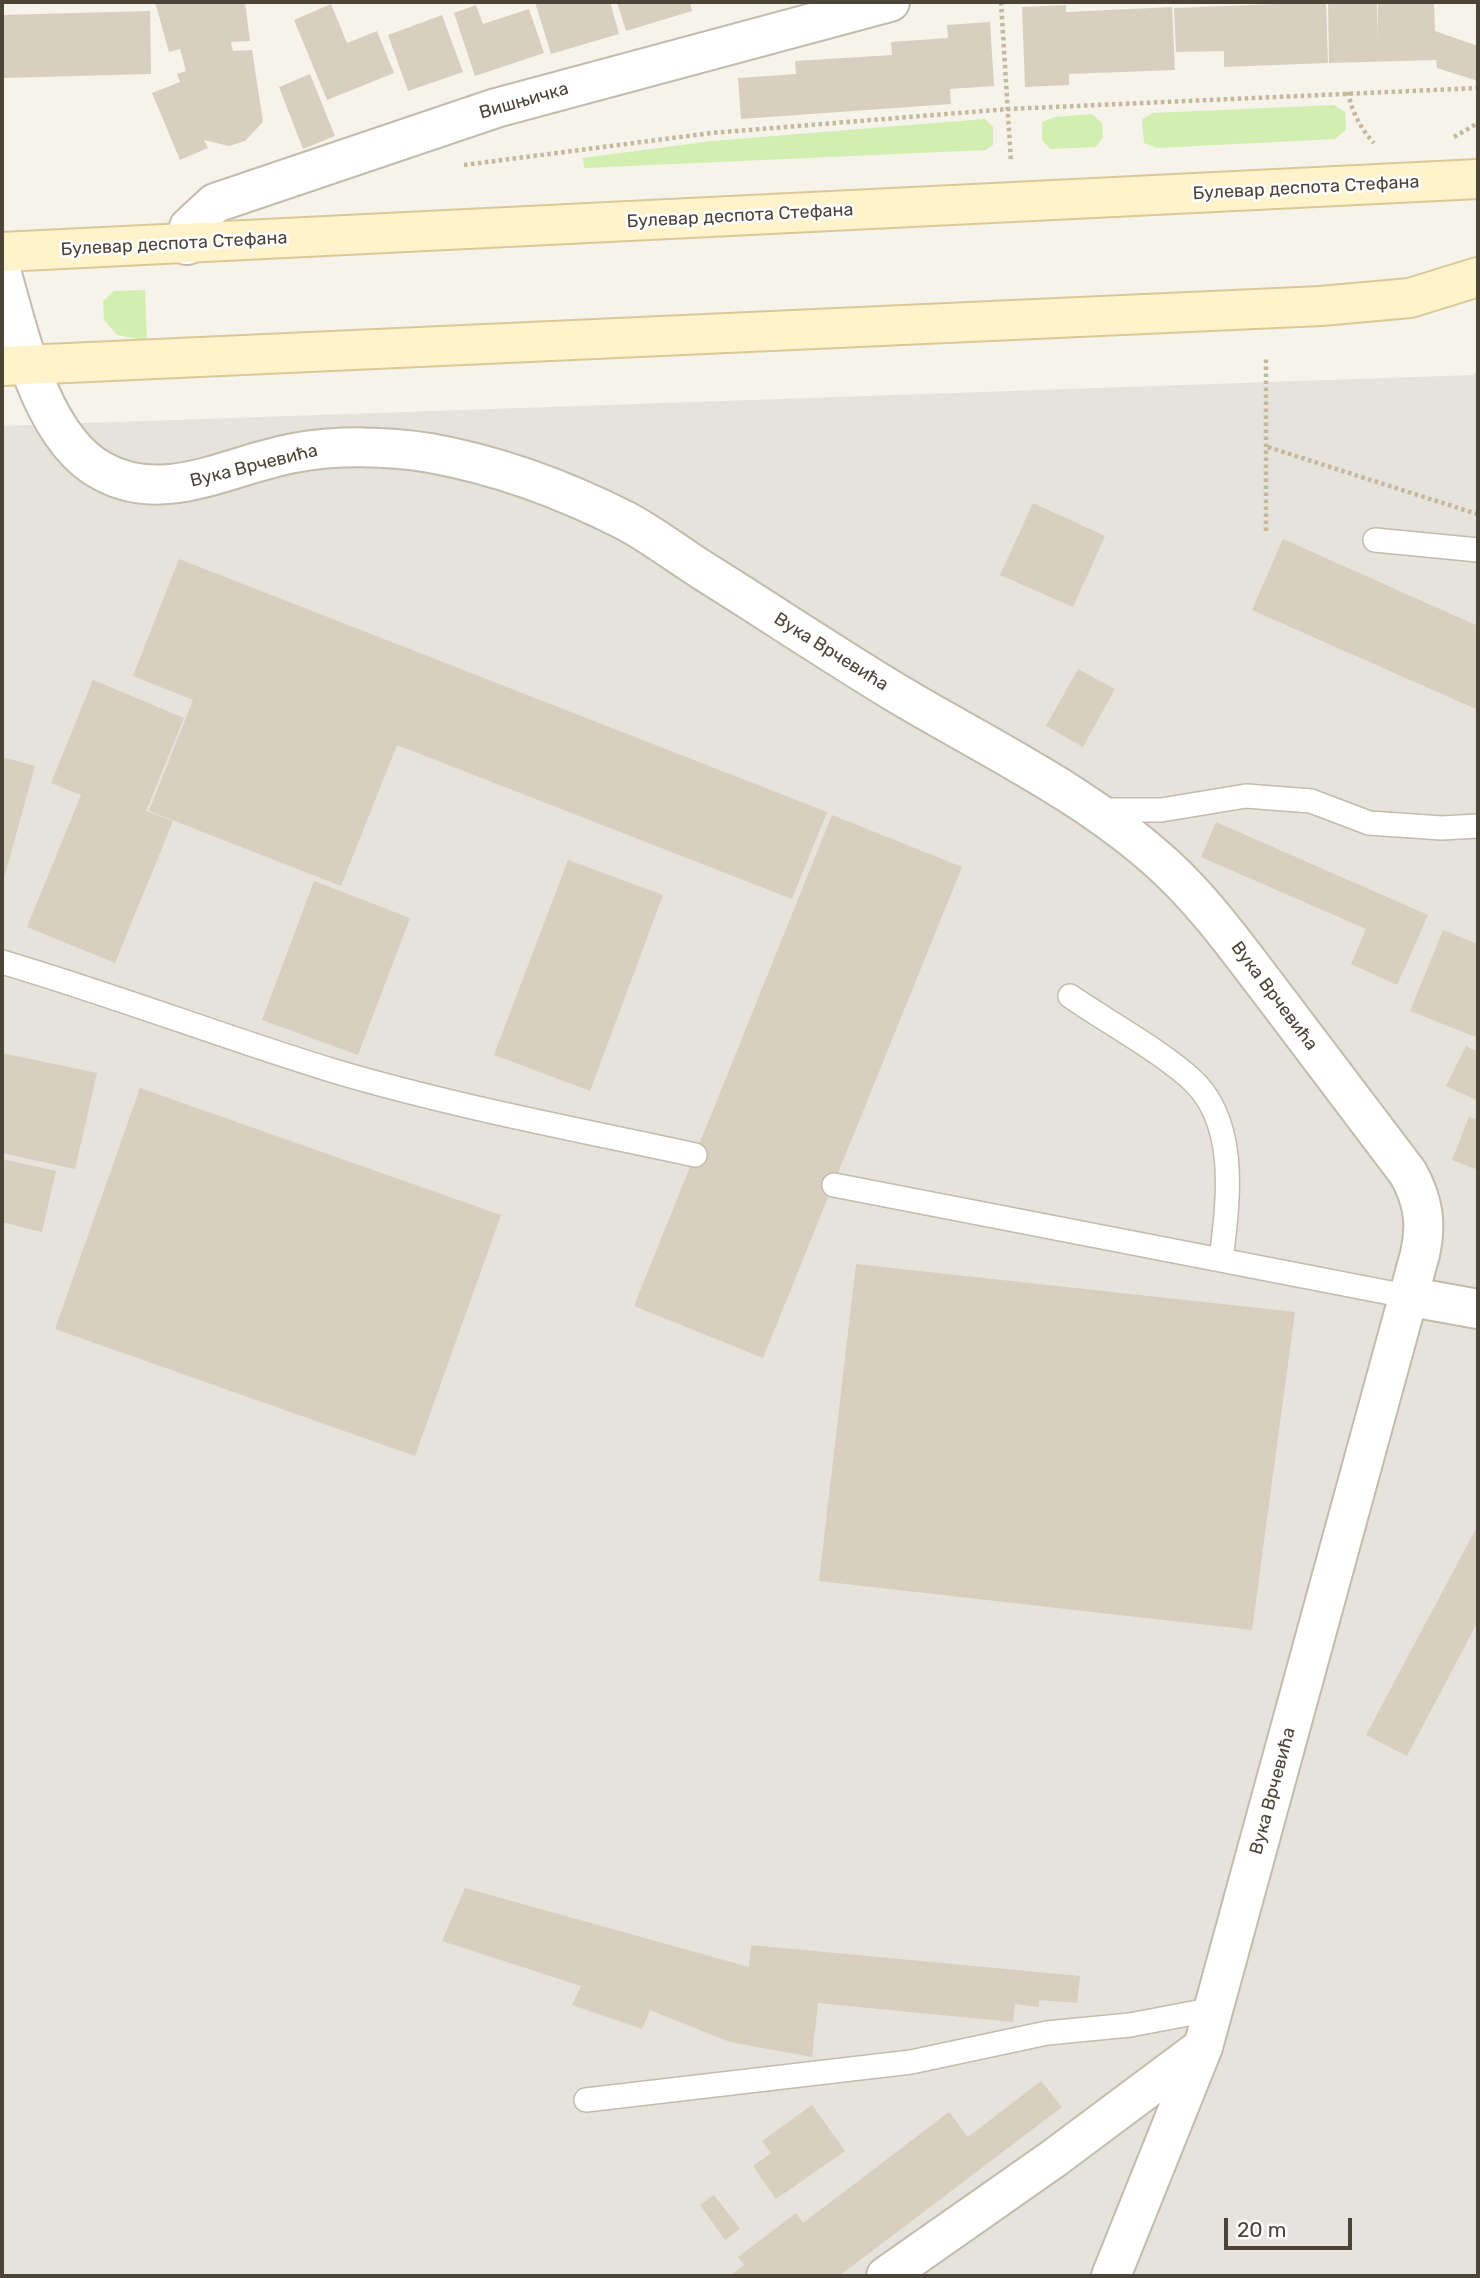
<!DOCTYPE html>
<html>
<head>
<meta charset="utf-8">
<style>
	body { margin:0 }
	#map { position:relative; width:1480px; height:2278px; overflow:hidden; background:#f6f3eb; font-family:Rubik,sans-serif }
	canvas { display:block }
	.frame { position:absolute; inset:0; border:4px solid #4c4437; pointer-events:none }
	.scale { position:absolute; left:1224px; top:2218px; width:128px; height:32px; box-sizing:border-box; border:4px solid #4c4437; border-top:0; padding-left:9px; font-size:21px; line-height:24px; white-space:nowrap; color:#4c4437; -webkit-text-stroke:5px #fff; paint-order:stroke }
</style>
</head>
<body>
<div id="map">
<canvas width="1480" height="2278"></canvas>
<div class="frame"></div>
<div class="scale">20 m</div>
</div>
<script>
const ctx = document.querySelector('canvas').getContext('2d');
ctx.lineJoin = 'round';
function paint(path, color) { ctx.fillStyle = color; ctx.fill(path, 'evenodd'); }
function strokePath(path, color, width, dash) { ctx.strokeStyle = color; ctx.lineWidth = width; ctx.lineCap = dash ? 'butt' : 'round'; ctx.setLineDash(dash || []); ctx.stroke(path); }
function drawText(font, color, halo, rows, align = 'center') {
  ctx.font = font + ' Rubik,sans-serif'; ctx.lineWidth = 5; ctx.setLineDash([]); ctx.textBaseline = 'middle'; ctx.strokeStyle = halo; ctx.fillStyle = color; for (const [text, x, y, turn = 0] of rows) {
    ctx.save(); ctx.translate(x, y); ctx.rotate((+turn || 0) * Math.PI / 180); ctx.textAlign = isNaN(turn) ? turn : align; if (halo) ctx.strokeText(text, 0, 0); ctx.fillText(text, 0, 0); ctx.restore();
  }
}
paint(new Path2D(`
	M1478,370v1906h-1476v-1850l1471,-51z`), '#e6e2dc');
paint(new Path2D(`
	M1334,105l11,7 1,18 -11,9 -178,9 -13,-5 -2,-24 11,-6z
	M1092,114l10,9 1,14 -7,10 -46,2 -8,-9v-18l13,-5z
	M985,119l8,8v18l-7,5 -402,18 -1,-10 129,-17z
	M145,290l2,51 -30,-6 -13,-15 -1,-19 11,-10z`), '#d2eeb1');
paint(new Path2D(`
	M155,2h90l5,39 -19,1 2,9 19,-1 11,72 -18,19 -16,5 -25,-6 4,8 -28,12 -28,-67 28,-11 -3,-8 9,-3 -6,-22 -11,3z
	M535,2h75l9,32 -68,20z
	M617,2h73l2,9 -66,20z
	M1326,2l2,61 -104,4v-16l-48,1 -2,-44z
	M1328,2h49l1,38v-36l56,-2 1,29 43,15v35l-41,-13 -1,-8 -107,3z
	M331,4l16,39 30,-12 17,42 -67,27 -33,-80z
	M476,5l7,19 46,-15 15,44 -69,23 -21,-63z
	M1066,5v7l106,-5 3,63 -106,4v11l-44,2 -3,-80z
	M150,11l1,63 -149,4v-63z
	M442,15l21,57 -55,19 -20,-56z
	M990,22l4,64 -44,3 1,15 -210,15 -3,-41 58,-4 -1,-13 97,-6 -1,-13 57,-4 -1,-13z
	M310,74l25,62 -32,13 -24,-62z
	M1033,503l72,33 -32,71 -73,-32z
	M1283,539l195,87v84l-226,-100z
	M179,559l648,253 -35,87 -395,-154 -56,141 -192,-75 44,-111 -60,-24z
	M1078,669l37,20 -32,58 -37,-21z
	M93,680l91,38 -38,93 27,10 -58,142 -88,-36 54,-132 -30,-12z
	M2,757l33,9 -32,116h-1z
	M832,815l130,52 -199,491 -129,-52z
	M1216,822l212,93 -31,70 -46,-21 15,-35 -165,-72z
	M568,860l95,35 -73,196 -96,-36z
	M314,881l96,37 -52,137 -96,-35z
	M1443,930l35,14v94l-68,-27z
	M1466,1046l12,6v49l-32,-15z
	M2,1053l95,20 -22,96 -73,-16z
	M140,1088l361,127 -86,241 -360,-127z
	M1469,1117l9,3v50l-26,-10z
	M2,1159l54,12 -14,61 -40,-10z
	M856,1264l439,48 -43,318 -433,-49z
	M1478,1525v96l-71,135 -41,-21z
	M465,1888l284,79 2,-22 329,31 -3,27 -38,-3v7l-24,-3 -2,18 -195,-19 -6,54 -82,-15 -80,-32 -8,19 -70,-24 9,-19 -139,-45z
	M1041,2081l21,26 -223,169h-110l15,-11 -6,-8 58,-44 7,10 146,-111 19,25z
	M812,2105l33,46 -69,48 -23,-33 18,-13 -9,-12z
	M714,2195l26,34 -15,11 -25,-35z`), '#d9cfbf');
const service = new Path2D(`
	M1375,540l103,10
	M1097,810h64l85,-14 65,5 58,22 73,5 36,-2
	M2,962c112,33 221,75 332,109 118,35 241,58 361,84
	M1070,996c39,27 84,51 119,81 51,44 39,125 32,183
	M834,1185l572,111
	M586,2100l325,-38 136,-29 83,-8 84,-16`);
const minor = new Path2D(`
	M187,245l2,-18 26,-24 281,-95 394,-106
	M2,274c17,60 40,165 100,197 63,35 129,-7 192,-18 43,-8 93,-7 136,0 67,12 135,37 196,68 26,14 51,33 76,49 64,40 127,82 191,121 93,56 193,102 273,176 40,37 72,82 105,125 45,60 91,120 137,181 15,27 19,50 12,81l-217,793 -92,229
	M1406,1296l72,13
	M886,2276l167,-117 150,-112`);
const secondary = new Path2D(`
	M2,252l1476,-73
	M2,366l1319,-60 89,-8 68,-21`);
strokePath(service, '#c3bbac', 26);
strokePath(minor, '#c3bbac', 42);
strokePath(secondary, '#dac897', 42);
strokePath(new Path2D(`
	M1001,2l10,160
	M1348,92c4,20 12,36 26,51
	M1454,137l24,-14
	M464,165l247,-32 297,-24 470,-21
	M1268,447l209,67
	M1266,531v-174`), '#c6b89c', 4.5, [3.5, 3.5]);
strokePath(service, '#fff', 23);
strokePath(minor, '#fff', 38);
strokePath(secondary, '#fff3cc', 38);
drawText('18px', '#4c4437', '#fff', [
	["Вишњичка",524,101,-16],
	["Булевар деспота Стефана",1306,188,-3],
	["Булевар деспота Стефана",740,216,-3],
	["Булевар деспота Стефана",174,244,-3],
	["Вука Врчевића",254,466,-14],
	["Вука Врчевића",831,652,32],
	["Вука Врчевића",1274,996,53],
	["Вука Врчевића",1273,1791,-75]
]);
</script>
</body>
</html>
